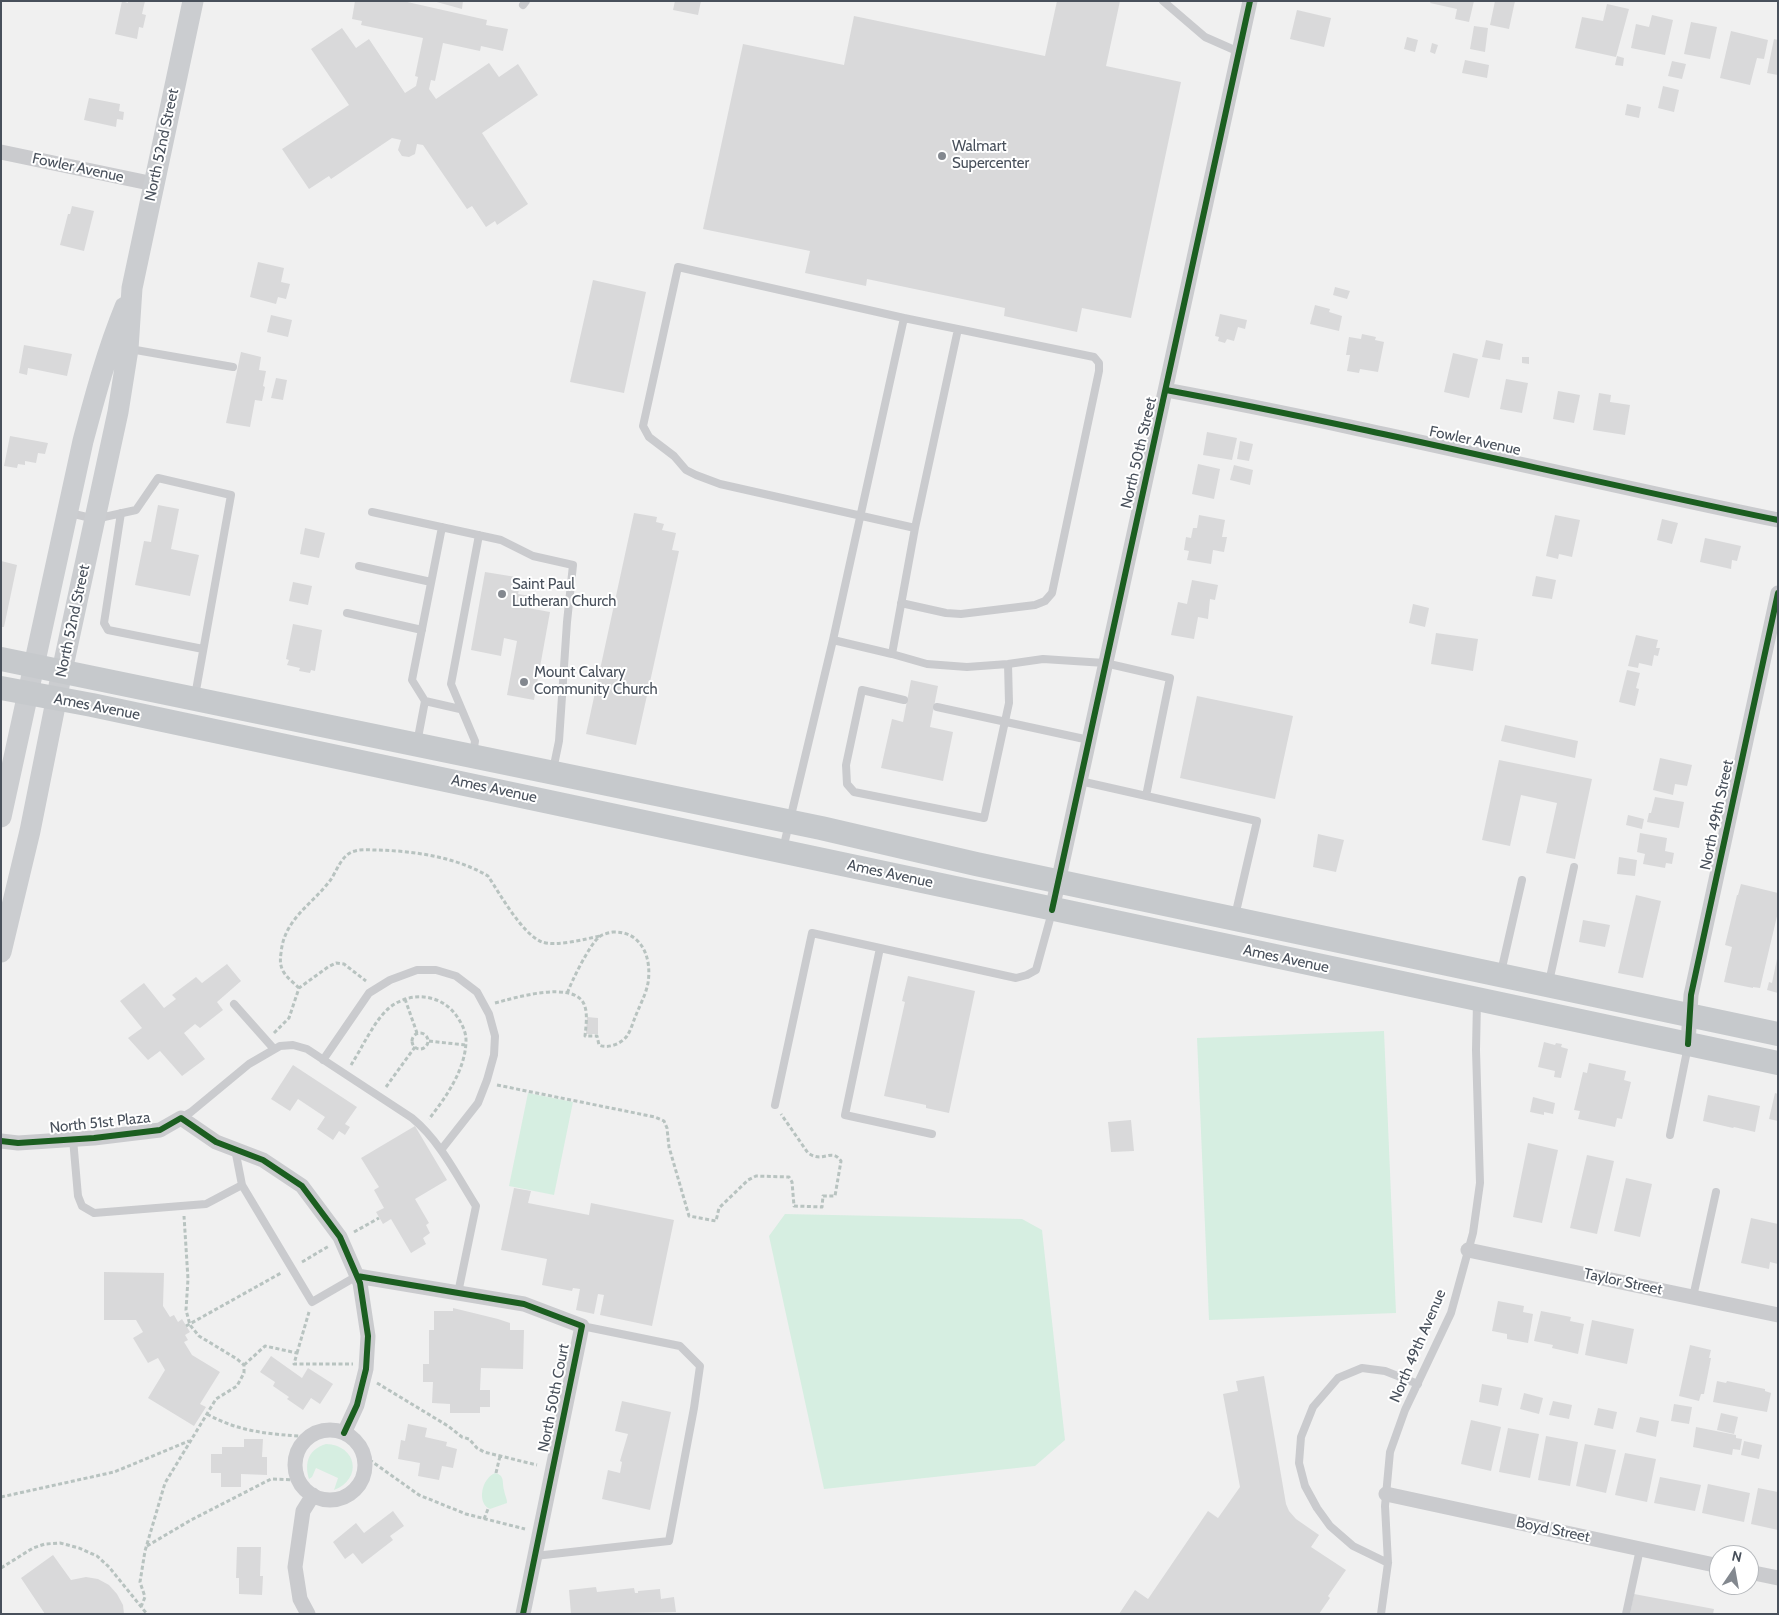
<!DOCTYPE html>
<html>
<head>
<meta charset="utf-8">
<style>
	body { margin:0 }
	#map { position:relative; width:1779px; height:1615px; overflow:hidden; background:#f0f0f0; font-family:Cabin,sans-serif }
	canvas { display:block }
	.frame { position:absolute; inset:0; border:2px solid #48505b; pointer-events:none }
	.north { position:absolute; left:1709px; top:1545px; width:50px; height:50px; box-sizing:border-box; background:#fff; border:1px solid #b6b9bd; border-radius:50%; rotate:12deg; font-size:14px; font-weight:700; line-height:20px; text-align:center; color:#48505b }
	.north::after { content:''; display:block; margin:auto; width:18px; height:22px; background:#83888f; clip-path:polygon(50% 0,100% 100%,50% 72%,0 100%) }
</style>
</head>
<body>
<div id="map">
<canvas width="1779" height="1615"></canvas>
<div class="frame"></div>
<div class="north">N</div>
</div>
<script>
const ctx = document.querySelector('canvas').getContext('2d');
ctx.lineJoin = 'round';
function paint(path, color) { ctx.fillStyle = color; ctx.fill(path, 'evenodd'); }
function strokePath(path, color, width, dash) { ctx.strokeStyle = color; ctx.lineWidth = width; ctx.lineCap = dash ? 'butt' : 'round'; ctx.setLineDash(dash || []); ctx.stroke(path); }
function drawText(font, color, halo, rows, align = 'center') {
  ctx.font = font + ' Cabin,sans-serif'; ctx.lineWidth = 4; ctx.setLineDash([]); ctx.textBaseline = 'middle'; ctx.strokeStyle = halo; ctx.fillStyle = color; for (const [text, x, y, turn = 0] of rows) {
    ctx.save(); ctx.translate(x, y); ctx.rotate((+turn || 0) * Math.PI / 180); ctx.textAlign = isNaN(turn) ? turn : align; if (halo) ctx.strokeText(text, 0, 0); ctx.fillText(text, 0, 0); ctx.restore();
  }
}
paint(new Path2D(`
	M1384,1031l12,282 -187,7 -12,-282z
	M528,1093l45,9 -19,93 -45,-9z
	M785,1214l237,5 20,11 23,210 -30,26 -211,23 -55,-253z
	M326,1444c31,1 37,35 8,46l4,-12 -22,-10 -4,9 -3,2c-5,-17 0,-30 17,-35z
	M495,1473c10,2 7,9 9,17 1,6 3,8 3,13l-17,6c-14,-6 -8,-31 5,-36z`), '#d6eee1');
paint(new Path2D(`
	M122,1l6,2v-2h17l-3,13 4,1 -3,13 -4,-1 -2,12 -22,-5z
	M355,1h48l84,19 -1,5 22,4 -5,22 -22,-5 -1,5 -37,-8 -8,38 -4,-1 -2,9 7,10 53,-36 10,14 19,-13 20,31 -56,38 46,71 -31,21 -2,-4 -9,6 -14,-21 -5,3 -44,-64 -6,-1 -2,10 -6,3 -7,-1 -4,-6 3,-10 -9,-2 -61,41 -2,-3 -20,13 -27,-40 67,-44 -38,-56 31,-21 14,20 13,-9 36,54 11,-7 2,-9 -3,-1 8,-38 -62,-13 1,-4 -10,-2z
	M433,1h30l-1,8z
	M675,1h26l-3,14 -25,-5z
	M1057,1h63l-14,65 75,16 -50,236 -49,-10 -5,24 -73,-16 1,-8 -138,-29 -1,7 -61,-13 5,-22 -107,-22 40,-185 101,21 10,-49 191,40z
	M1431,1h43l-5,21 -14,-3 2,-10 -27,-6z
	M1495,1h20l-6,28 -19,-4z
	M1607,4l22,5 -13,48 -41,-9 7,-31 21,4z
	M1297,10l34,8 -7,29 -34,-8z
	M1652,15l21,5 -8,35 -34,-7 5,-24 13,3z
	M1691,22l26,5 -7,32 -26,-5z
	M1474,26l14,2 -3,24 -15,-3z
	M1731,31l37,9 -4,19 -7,-1 -7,27 -30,-7z
	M1407,37l11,3 -3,12 -11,-3z
	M1774,39l4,1v35l-11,-2z
	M1432,43l6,2 -3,9 -5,-2z
	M1617,56l7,2 -1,8 -8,-1z
	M1465,60l24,5 -2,13 -25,-5z
	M1672,61l14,3 -4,15 -14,-3z
	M1663,86l16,4 -5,22 -16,-4z
	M89,98l31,6 -1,7 5,1 -1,8 -6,-1 -1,8 -32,-7z
	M1627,104l14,3 -2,11 -14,-3z
	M72,206l22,5 -10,40 -24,-6 8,-31h2z
	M258,262l26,6 -3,14 9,2 -4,15 -8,-2 -2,7 -26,-7z
	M593,280l53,12 -22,101 -54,-11z
	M1335,287l15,4 -3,8 -14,-4z
	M1315,305l15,4 -1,3 13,4 -3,15 -29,-7z
	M1220,314l27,6 -2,9 -7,-2 -4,14 -7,-2 -2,4 -7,-2 1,-4 -4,-1z
	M271,315l21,5 -4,17 -21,-5z
	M1362,334l14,3 -1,3 9,2 -6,30 -18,-3 -1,4 -12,-2 3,-16h-4l3,-18 12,2z
	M1486,340l17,4 -3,16 -18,-3z
	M24,345l48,9 -5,22 -39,-8 -1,7 -8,-2z
	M241,352l20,5 -2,13 7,1 -3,15 2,1 -3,14 -7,-1 -5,27 -24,-4z
	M1453,353l25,6 -9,39 -25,-6z
	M1522,357h7v7l-7,-1z
	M276,378l11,2 -4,20 -12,-2z
	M1506,379l22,4 -6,30 -22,-4z
	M1558,391l22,4 -6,28 -21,-4z
	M1599,393l12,2 -1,7 20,3 -5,30 -32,-5z
	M1207,432l30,6 -5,22 -29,-5z
	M10,436l38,7 -3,11 -7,-1 -2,10 -11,-2v4l-7,-1 -1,4 -13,-2z
	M1240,441l13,3 -4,17 -12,-2z
	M1198,464l22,5 -6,30 -22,-5z
	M1234,465l19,5 -3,15 -20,-5z
	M158,505l21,4 -8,40 28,6 -9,41 -55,-11 9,-44 7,1z
	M634,513l23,4 -1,5 8,2 -2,6 14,3 -4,17 7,1 -43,194 -50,-11z
	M1199,515l26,5 -3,17h5l-3,15 -11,-2 -2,14 -24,-4 2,-9 -5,-1 2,-13 5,1 2,-10h4z
	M1555,515l25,5 -8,37 -13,-3 -1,5 -12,-3z
	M1662,519l16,4 -6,21 -15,-4z
	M305,528l20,5 -6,25 -19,-4z
	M1705,538l36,8 -4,15 -5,-1 -1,9 -31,-7z
	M1,561l16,4 -13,62h-3z
	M485,572l37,6 -4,16 13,2 -3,12 22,4 -16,88 -27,-5 10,-54 -13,-3 -3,18 -30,-6z
	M1536,576l20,4 -4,19 -20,-3z
	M1192,580l26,5 -3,15 -5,-1 -2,20 -10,-2 -4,22 -23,-4 7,-33 9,2z
	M293,582l19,4 -4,19 -19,-4z
	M1413,604l16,4 -4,19 -16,-4z
	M293,624l29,6 -7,41 -4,-1 -1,3 -11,-2 1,-3 -13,-3 2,-5 -3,-1z
	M1436,633l42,6 -5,32 -42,-7z
	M1636,635l22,5 -2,8h4l-2,8 -4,-1 -2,11 -13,-3 -1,5 -10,-2z
	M1627,670l13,3 -4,15 3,1 -4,17 -16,-4z
	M911,680l27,6 -8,41 23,5 -10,49 -62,-13 11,-49 11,3z
	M1197,696l96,20 -18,83 -95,-21z
	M1505,725l73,16 -3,17 -74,-17z
	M1660,758l32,7 -5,21 -12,-2 -2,11 -20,-5z
	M1499,760l93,19 -17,80 -29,-6 11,-50 -36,-8 -11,51 -28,-6z
	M1655,797l29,5 -5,26 -32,-6 2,-9h2z
	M1628,815l16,4 -2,10 -16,-4z
	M1640,833l27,5 -2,13 9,2 -2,11 -6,-1 -1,5 -22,-4 2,-10 -8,-2z
	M1318,834l26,6 -8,32 -23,-5z
	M1619,857l18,3 -2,16 -18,-2z
	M1741,884l37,9v19l-18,76 -7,-1v1l-29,-6 8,-35 -7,-2 12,-50h1z
	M1636,895l25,6 -18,77 -25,-5z
	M1583,920l27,5 -5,22 -26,-5z
	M1777,959h1v34l-11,-3 2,-8 3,1z
	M227,964l14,17 -24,21 6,8 -23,18 -5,-4 -11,9 21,26 -23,17 -22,-25 -12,9 -20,-22 14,-10 -22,-27 24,-18 20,25 12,-9 -4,-4 24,-18 6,6z
	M908,976l67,15 -26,122 -23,-5v-3l-42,-9 21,-94 -3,-1z
	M587,1017l11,1v16h-12z
	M1544,1042l11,3 1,-2 6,1 -1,3 7,2 -7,29 -7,-1 1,-6 -17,-4z
	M1589,1063l37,8 -2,9 7,2 -9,37 -5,-1 -2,9 -37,-8 2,-8 -6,-1 9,-38 4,1z
	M293,1065l64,42 -12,17 5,3 -5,8 -6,-4 -6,9 -16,-11 8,-12 -27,-18 -8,12 -19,-12z
	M1775,1093l3,1v27l-9,-2z
	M1708,1095l52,11 -5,26 -21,-5 -1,1 -30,-7z
	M1533,1097l22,6 -2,11 -9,-2v3l-14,-3z
	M1131,1120l3,31 -23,1 -3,-30z
	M415,1126l32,54 -32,19 14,24 -3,2 4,8 -7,5 3,6 -15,9 -20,-34 -8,5 -7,-12 8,-4 -10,-18 5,-3 -18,-29z
	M1528,1143l30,7 -16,73 -29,-6z
	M1587,1155l27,6 -17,73 -27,-6z
	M1626,1178l26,6 -12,53 -26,-6z
	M514,1188l17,3 -3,12 61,12 2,-12 83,17 -22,106 -52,-11 4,-20 -6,-1 -4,20 -18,-4 4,-21 -7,-1 -1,3 -30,-6 5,-26 -46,-9z
	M1751,1218l27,6v40l-8,-2 -1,7 -28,-6z
	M104,1272l60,1 -1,33 7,11 4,-2 4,7 4,-3 8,13 -5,3 3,5 -4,2 8,13 28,17 -20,32 6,3 -12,19 -46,-28 17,-28 -7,-12 -10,5 -15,-25 10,-6 -7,-12h-32z
	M1498,1301l26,5 -1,6 10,2 -5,29 -21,-4v-5l-15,-3z
	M453,1308l45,11 12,4v7h14l-1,39 -42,-1 -1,22h10v17h-10v6h-30v-9l-18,-1 1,-21h-10v-18h6v-34h5v-19h19z
	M1541,1311l30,6 -1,4 14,3 -6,30 -26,-6 1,-3 -19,-4z
	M1592,1320l42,9 -7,35 -42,-9z
	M1690,1345l21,5 -2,8h2l-7,36h-3l-2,7 -20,-5z
	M271,1356l31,22 6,-10 25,16 -13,20 -9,-6 -8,12 -16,-11 2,-2 -16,-11 2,-4 -15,-10z
	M1264,1376l22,128 3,7 7,8 23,16 -8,12 35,23 -18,26 2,2 -11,16h-200l16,-24 13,9 60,-88 10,7 22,-31 -17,-93 15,-3 -2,-10z
	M1717,1381l9,2 1,-2 38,8v2l6,2 -4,19 -54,-10z
	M1482,1384l20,4 -4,18 -19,-4z
	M1524,1393l19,5 -4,16 -19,-5z
	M622,1401l49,11 -21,98 -48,-11 6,-29 12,3 2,-11 -2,-1 8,-27 -13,-3z
	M1553,1401l19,4 -3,14 -20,-4z
	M1674,1404l18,3 -3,17 -18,-3z
	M1598,1408l19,4 -4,17 -19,-4z
	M1721,1413l17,4 -4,17 -17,-4z
	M1640,1417l19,4 -3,16 -20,-5z
	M1471,1420l30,7 -10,44 -30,-7z
	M408,1424l19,4 -2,9 22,5 -1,4 11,3 -4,19 -11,-2 -3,14 -21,-4 2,-13 -22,-4 3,-19 4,1z
	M1696,1427l40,8v3l6,1 -2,11 -7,-1 -1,6 -39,-8z
	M1508,1428l31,6 -9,44 -31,-6z
	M1546,1436l32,6 -8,44 -32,-6z
	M244,1439h19l-1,18h5v18l-26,-1v13h-20v-14h-10v-19h11v-7h22z
	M1744,1441l18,4 -3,14 -18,-4z
	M1585,1444l31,6 -10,43 -30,-7z
	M1625,1453l31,6 -9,43 -32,-7z
	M1660,1477l41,8 -6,26 -41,-8z
	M1708,1484l42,9 -6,29 -42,-9z
	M1758,1488l20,4v38l-27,-6z
	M393,1511l11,15 -14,10 3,4 -31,24 -9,-11 -8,6 -12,-17 23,-19 8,10z
	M237,1547h24l-1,29h3l-1,19 -23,-1v-16h-3z
	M53,1555l18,25 15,-3 12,2 11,6 8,9 6,11 1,9h-79l-24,-36z
	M596,1587l1,5 37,-4 1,5h3v-2l22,-2 1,10 13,-2 2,15 -105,2 -2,-24z
	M1634,1594l80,15 -1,5h-83z`), '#d9d9da');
strokePath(new Path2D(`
	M299,988c-5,-5 -12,-10 -16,-17 -3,-6 -3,-11 -2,-18 3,-33 29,-47 48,-71 8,-10 12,-28 26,-31 7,-2 15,-1 23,-1 36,1 78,7 110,26 12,18 34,58 54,66 14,5 43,-3 58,-6
	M405,999l12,34
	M495,1003c19,-5 78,-23 89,1 4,9 2,22 1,32h12l2,9c9,4 22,-1 28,-9 4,-6 6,-14 9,-21 4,-10 10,-21 12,-32 4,-25 -6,-52 -35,-51 -5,1 -10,2 -14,5 -9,7 -28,45 -32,57
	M412 1041a8 8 0 1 1 16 0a8 8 0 1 1-16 0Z
	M274,1033l15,-15 10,-30 29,-21 8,-4 8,1 22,17
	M429,1041l36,4
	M351,1065c11,-17 23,-44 38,-57 22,-18 54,-14 69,10 4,6 8,14 8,22 0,29 -20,57 -37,79
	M497,1085l158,32 9,4 3,7 2,19 20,69 27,5 3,-13 29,-28 8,-4 33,1 3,5 2,24 28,1 1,-11h12l6,-35c-10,-14 -17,3 -33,-8l-27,-39
	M386,1087l29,-40
	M354,1232l25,-14
	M302,1262l27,-16
	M186,1326l95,-53
	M297,1353l12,-41
	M244,1365l21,-19 32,7 -3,11h59
	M377,1383l71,43 14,11 7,2 8,9 7,4 53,13
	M207,1414c34,19 64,20 103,23
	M364,1456l55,39 47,19 59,15
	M496,1473l4,-17
	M1,1497l113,-25 75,-31
	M484,1519l4,-10
	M147,1546l44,-26 80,-41 28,1
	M1,1568l32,-20 12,-4 15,-1 19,5 18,8 12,11 38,47
	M141,1607l4,-10 -5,-15 5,-31 20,-68 51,-84 21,-13 7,-13v-8l-7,-6 -38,-23 -9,-11 -4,-15 2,-31 -4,-63`), '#b8c3c0', 3, [4, 2.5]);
strokePath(new Path2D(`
	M1163,1l42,36 34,15
	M523,5l3,-4
	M130,349l103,18
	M372,512l129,28 32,16 40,9 -6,57 -8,119 -6,29
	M70,513l25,6 41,-9 22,-32 73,17 -36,201
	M121,513l-17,110 4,7 95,19
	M359,566l72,16
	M901,603l45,10 15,1 74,-9 10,-4 7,-8 47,-222v-8l-5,-6 -190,-39 -226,-51 -35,159 6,11 25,19 12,14 10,5 24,9 195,44
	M347,613l75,17
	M833,640l59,14 35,10 40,3 41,-3 35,-5 62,4 65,15 -24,118
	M892,654l23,-126 43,-199
	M904,700l-42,-10 -16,75 1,19 7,8 130,26 25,-115 -1,-39
	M425,701l35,8
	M937,707l152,33
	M417,743l8,-42 -13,-21 30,-153
	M473,754l2,-13 -24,-57 28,-149
	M1080,781l177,40 -22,95
	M783,849l50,-209 71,-322
	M880,948l-35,167 87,19
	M1501,972l21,-92
	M1549,982l25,-115
	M234,1004l40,45
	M323,1060l46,-67 21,-13 27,-10h19l20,6 21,16 12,22 6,22 -1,19 -7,25 -9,23 -37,47
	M775,1105l37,-172 204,45 11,-3 9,-5 16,-58
	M181,1118l10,-6 58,-48 31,-18 13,-1 14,4 105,69c28,23 45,58 64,88l-18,87
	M1670,1135l18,-89
	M73,1139l5,57 4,10 12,7 112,-9 36,-19 -7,-36
	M242,1185l70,117 45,-26
	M1693,1297l23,-105
	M535,1556l134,-15 25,-133 6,-42 -20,-20 -98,-20
	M1388,1563l-35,-17 -23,-20 -13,-18 -12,-22 -6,-23 2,-26 12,-30 25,-29 24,-10 23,3 33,13
	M1381,1614l7,-51 -3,-57 5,-54 15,-42 46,-97 22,-80 7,-50 -4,-133 1,-49
	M1626,1614l14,-65`), '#cacbce', 8);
strokePath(new Path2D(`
	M1,152l153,32
	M1166,390c205,38 408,88 612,130
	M1052,910l198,-909
	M1688,1044l3,-49 87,-402
	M1,1141l17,2 76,-5 66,-8 21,-12 35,24 47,18 39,26 38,51 20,46 8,53 -2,33 -9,36 -13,28
	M1468,1250l310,65
	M357,1276l167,28 58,22 -59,288
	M295 1465a35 35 0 1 1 70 0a35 35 0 1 1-70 0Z
	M1386,1494l333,72
	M1749,1572l29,6
	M308,1614l-8,-15 -5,-32 8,-56 10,-16`), '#cacbce', 15);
strokePath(new Path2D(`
	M1,817l82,-376c12,-45 24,-90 42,-134
	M1,952l29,-121 32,-160 56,-259 10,-63 4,-61 61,-287`), '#cbcdd0', 21);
strokePath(new Path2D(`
	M1,659l820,169 155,36 802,170
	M1,688l91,17c562,118 1124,239 1686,358`), '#c6c9cc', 24);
strokePath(new Path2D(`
	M1166,390c205,38 408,88 612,130
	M1052,910l198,-909
	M1688,1044l3,-49 87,-402
	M1,1141l17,2 76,-5 66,-8 21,-12 35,24 47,18 39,26 38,51 20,46 8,53 -2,33 -9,36 -13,28
	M357,1276l167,28 58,22 -59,288`), '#1b5e20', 6);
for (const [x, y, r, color] of [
	[942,156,5,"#83888f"],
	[502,594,5,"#83888f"],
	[524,682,5,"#83888f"]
]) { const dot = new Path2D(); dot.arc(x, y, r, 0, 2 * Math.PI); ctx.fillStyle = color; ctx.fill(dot); strokePath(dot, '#fff', 2); }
drawText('15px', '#48505b', '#fff', [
	["North 52nd Street",162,145,-78],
	["Fowler Avenue",78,168,12],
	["Fowler Avenue",1475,441,12],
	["North 50th Street",1139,453,-77],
	["North 52nd Street",73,621,-78],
	["Ames Avenue",97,707,11],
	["Ames Avenue",494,789,12],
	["North 49th Street",1717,815,-78],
	["Ames Avenue",890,874,12],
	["Ames Avenue",1286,959,12],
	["North 51st Plaza",100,1123,-6],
	["Taylor Street",1623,1282,12],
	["North 49th Avenue",1418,1346,-67],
	["North 50th Court",554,1398,-79],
	["Boyd Street",1553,1530,12]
]);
drawText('15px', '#48505b', '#fff', [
	["Walmart",952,147],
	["Supercenter",952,164],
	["Saint Paul",512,585],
	["Lutheran Church",512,602],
	["Mount Calvary",534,673],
	["Community Church",534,690]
], 'left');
</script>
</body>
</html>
